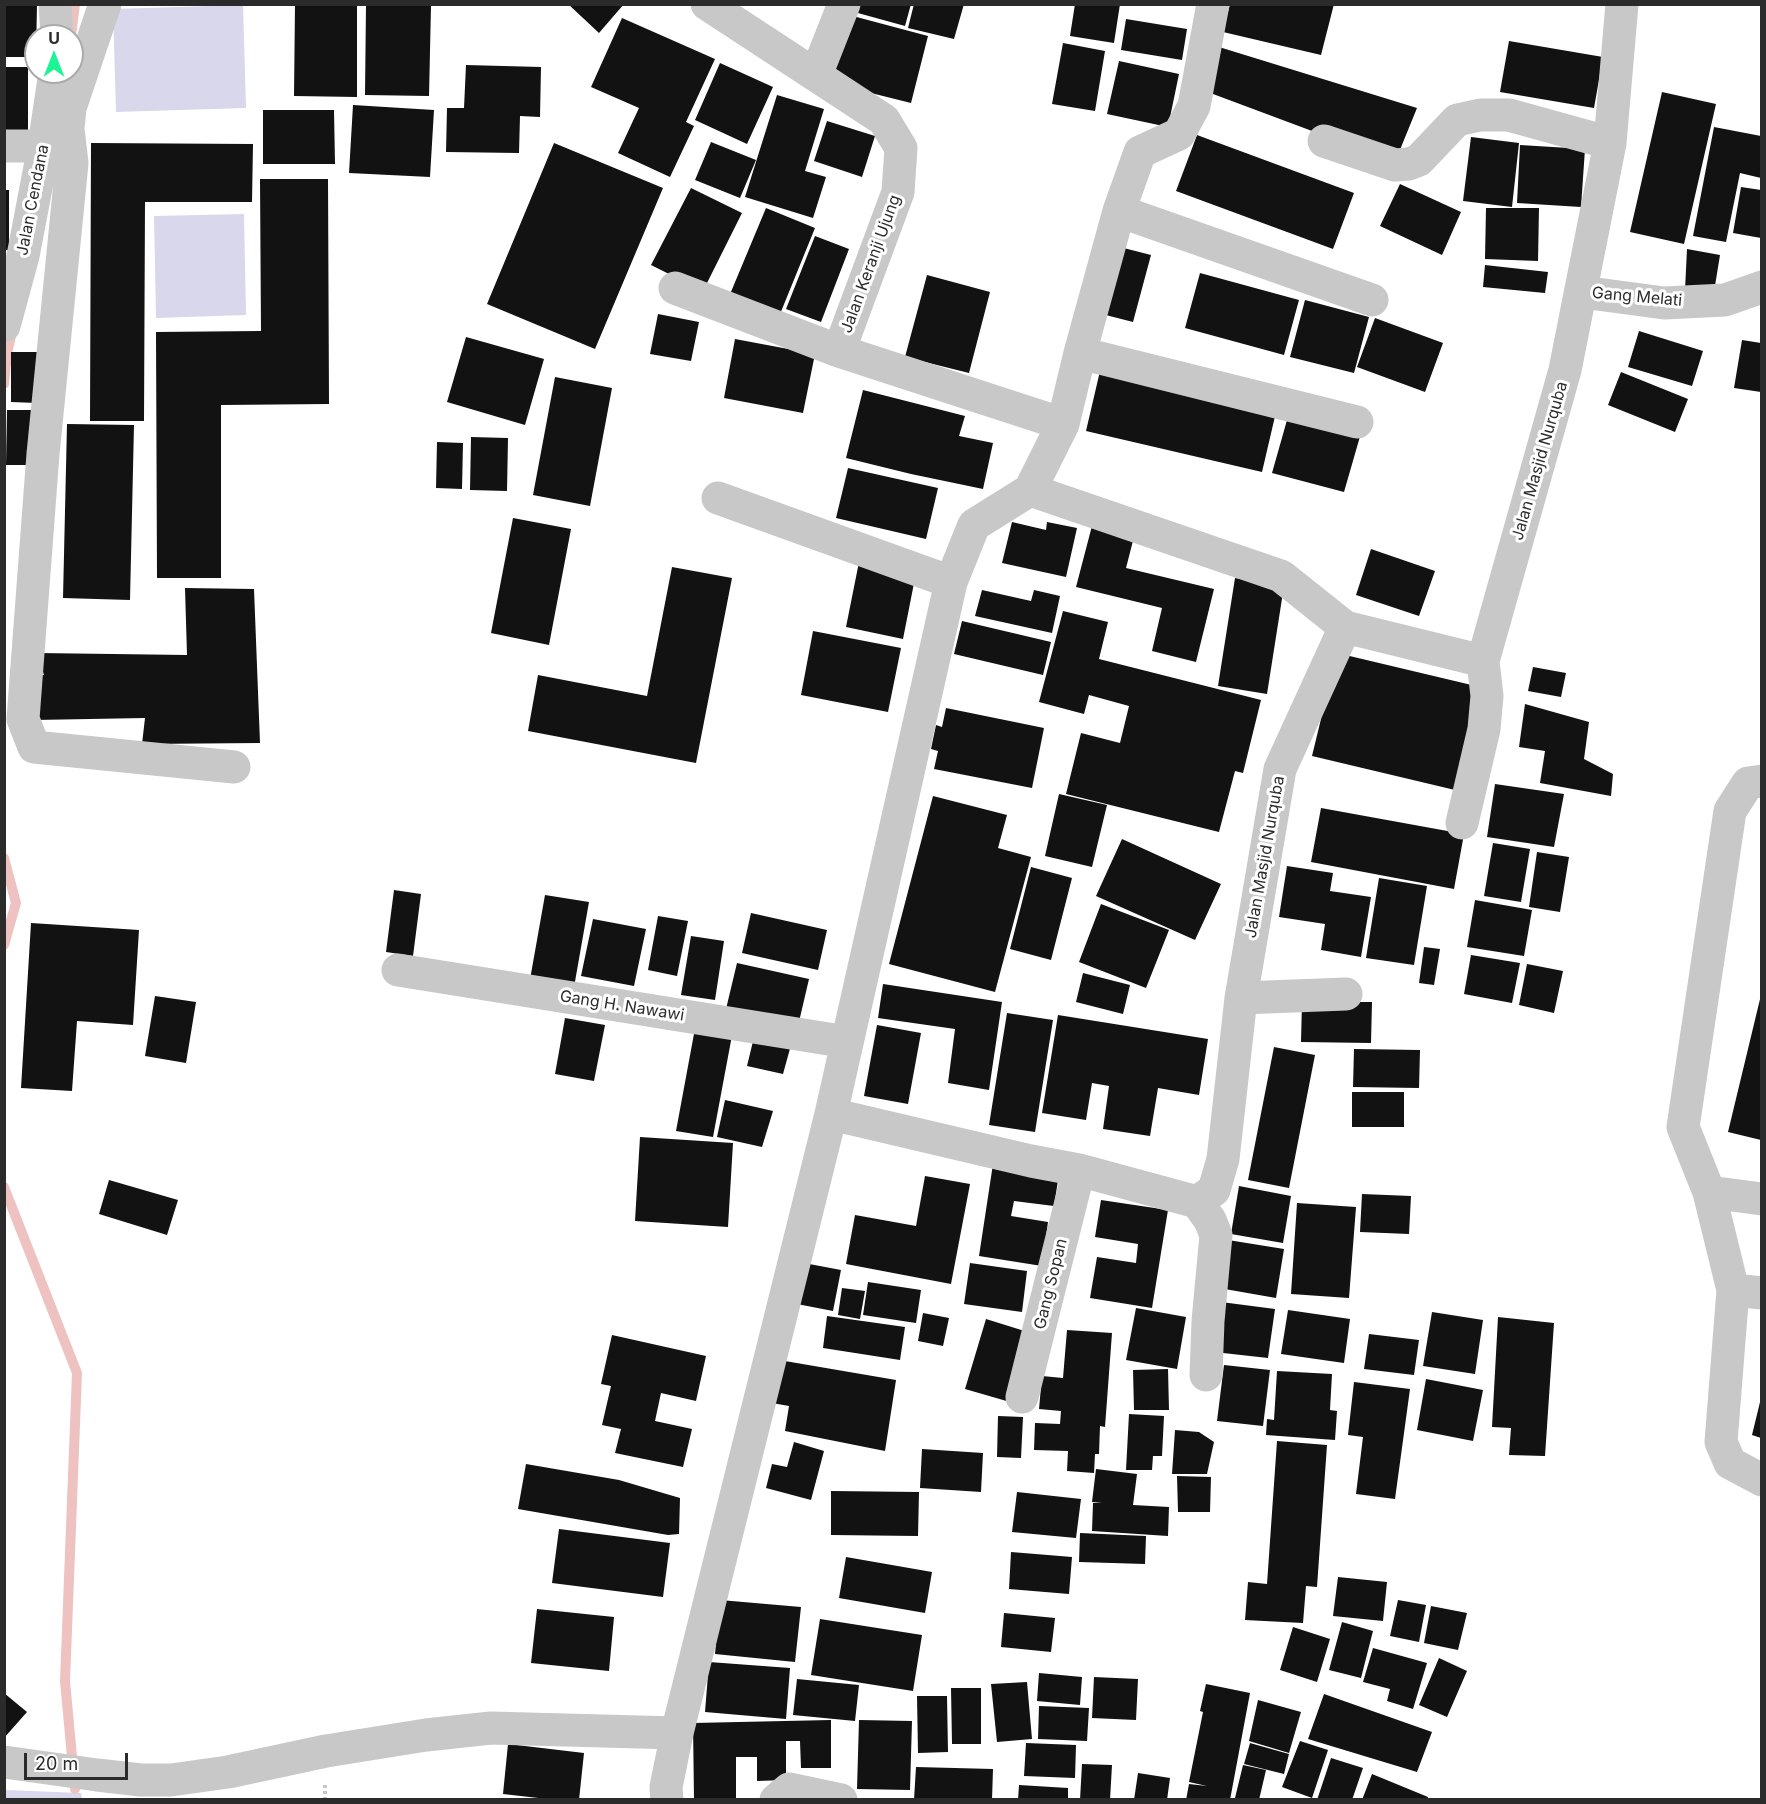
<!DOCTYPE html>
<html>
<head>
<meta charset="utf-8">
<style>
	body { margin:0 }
	#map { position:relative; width:1766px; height:1804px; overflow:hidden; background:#fff; font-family:Inter,sans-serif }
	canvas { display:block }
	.frame { position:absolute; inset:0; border:6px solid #2b2b2b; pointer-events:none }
	.north { position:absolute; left:24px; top:24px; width:60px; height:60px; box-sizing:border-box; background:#fff; border:2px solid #aaa; border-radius:50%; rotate:0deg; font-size:16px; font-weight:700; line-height:24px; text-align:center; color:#2b2b2b }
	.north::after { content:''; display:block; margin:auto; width:21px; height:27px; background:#1cf495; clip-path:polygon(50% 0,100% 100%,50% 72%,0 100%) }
	.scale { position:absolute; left:24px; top:1753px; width:104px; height:27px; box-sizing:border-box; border:3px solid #2b2b2b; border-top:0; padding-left:8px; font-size:18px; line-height:21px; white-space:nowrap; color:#2b2b2b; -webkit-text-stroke:4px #fff; paint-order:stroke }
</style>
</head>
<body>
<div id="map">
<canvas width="1766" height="1804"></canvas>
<div class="frame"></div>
<div class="north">U</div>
<div class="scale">20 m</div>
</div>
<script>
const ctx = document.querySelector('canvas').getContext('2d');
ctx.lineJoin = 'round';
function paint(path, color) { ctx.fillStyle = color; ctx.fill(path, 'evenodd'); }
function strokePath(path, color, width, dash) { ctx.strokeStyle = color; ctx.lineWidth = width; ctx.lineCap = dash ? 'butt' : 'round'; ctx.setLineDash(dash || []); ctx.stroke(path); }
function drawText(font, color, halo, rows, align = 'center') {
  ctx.font = font + ' Inter,sans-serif'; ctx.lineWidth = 6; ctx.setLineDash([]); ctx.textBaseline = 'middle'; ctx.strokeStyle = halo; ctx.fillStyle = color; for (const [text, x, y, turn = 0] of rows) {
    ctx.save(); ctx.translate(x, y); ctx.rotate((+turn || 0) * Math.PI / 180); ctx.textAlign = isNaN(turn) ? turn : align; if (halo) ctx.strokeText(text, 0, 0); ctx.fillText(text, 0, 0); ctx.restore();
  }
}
paint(new Path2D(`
	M243,5l3,103 -130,4 -3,-103z
	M244,214l2,101 -90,3 -2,-102z
	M5,1790l76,3 1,6h-77z`), '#d9d7eb');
strokePath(new Path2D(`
	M71,36l4,-32
	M4,384l3,-31 6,-25
	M4,858l12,45 -12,42
	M4,1187l73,186 -12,308 10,108`), '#edc2c0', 10);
paint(new Path2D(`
	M4,4h33l-1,53h-32z
	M568,4h56l-25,29z
	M848,4h63l-6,22 -58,-16z
	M914,4h50l-10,35 -46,-11z
	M1075,4h45l-6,39 -44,-7z
	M1230,4h104l-13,51 -98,-23z
	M295,5h62v92l-63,-1z
	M366,5l65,1 -2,90 -64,-1z
	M849,15l79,21 -17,67 -80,-20z
	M622,18l93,41 -29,63 8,4 -24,51 -52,-24 21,-45 -48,-21z
	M1126,19l61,10 -5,31 -61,-10z
	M1509,41l94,16 -9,51 -94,-16z
	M1063,43l42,8 -10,60 -43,-7z
	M1219,47l198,61 -22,54 -190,-71z
	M1119,61l60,13 -11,53 -61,-13z
	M720,63l53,24 -26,57 -52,-24z
	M466,65l75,2 -1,50 -20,-1 -1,37 -73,-1 1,-44h17z
	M4,67h24v64h-24z
	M1662,92l54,12 -32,140 -54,-12z
	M777,95l47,14 -19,62 21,6 -13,41 -68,-21z
	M353,105l81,5 -4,67 -81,-4z
	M263,110h71l1,54h-72z
	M827,121l48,15 -13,41 -48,-16z
	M1714,127l47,9v42l-21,-5 -14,69 -33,-6z
	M1197,135l157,58 -21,56 -157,-58z
	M1471,137l48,6 -7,64 -49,-6z
	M711,142l45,18 -16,38 -45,-18z
	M91,143l162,1 -1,58h-107l-1,219h-54z
	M554,143l109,45 -68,161 -108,-45z
	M1520,145l65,4 -4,58 -64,-4z
	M260,179h68l1,225 -108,1v173h-64l-1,-246 105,-1z
	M1400,184l61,28 -19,43 -62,-29z
	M1741,187l20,3v48l-28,-5z
	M691,188l51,25 -39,78 -52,-26z
	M4,190h5v60h-5z
	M766,208l49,20 -37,91 -50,-20z
	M1486,208h53l-1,53 -53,-2z
	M815,236l34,13 -28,73 -35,-13z
	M1112,245l39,10 -18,67 -39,-10z
	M1687,249l33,6 -6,37 -29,-2z
	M1485,265l63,7 -3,21 -62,-6z
	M1200,273l99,27 -15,55 -99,-27z
	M927,275l63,17 -21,81 -64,-16z
	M1305,300l64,17 -15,56 -64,-16z
	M658,314l41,8 -8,39 -41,-7z
	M1375,318l68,25 -18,49 -68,-25z
	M1639,331l64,20 -11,35 -64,-19z
	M466,337l78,22 -19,66 -78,-23z
	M735,339l80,15 -12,59 -79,-15z
	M1742,340l19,3v49l-27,-4z
	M11,352h27l-1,51 -26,-1z
	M1100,371l176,41 -14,60 -176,-41z
	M1621,372l67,27 -13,33 -67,-27z
	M555,377l57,11 -22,118 -57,-11z
	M863,390l102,26 -6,20 34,7 -10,46 -72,-15 -65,-16z
	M7,410h27v55h-28z
	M1289,413l72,20 -17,59 -72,-19z
	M67,424l67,1 -4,175 -67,-2z
	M471,437l37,1 -1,53 -37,-1z
	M437,442l26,1 -1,46 -26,-1z
	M848,468l90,20 -12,51 -90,-21z
	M513,518l58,11 -22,116 -58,-12z
	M1012,522l34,8 1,-8 30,6 -11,49 -64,-14z
	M1093,522l42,11 -9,35 88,21 -18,73 -44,-11 10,-43 -86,-21z
	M1371,549l64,22 -16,45 -63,-21z
	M859,562l57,11 -13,66 -57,-12z
	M672,567l60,11 -36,185 -168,-32 10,-56 109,21z
	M1235,578l49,8 -17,108 -49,-8z
	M185,588l69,1 6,154 -118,1 3,-26 -111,2 2,-46 8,1 -7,-22 150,2z
	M982,590l49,11 3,-11 26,6 -8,37 -77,-17z
	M1063,611l45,11 -9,37 162,41 -18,73 -8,-2 -16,61 -153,-38 15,-61 39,10 9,-37 -40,-11 -5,19 -45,-12z
	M962,621l89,21 -8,33 -89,-21z
	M813,631l88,17 -13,64 -87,-17z
	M1337,653l143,34 -25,103 -143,-34z
	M1533,667l33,6 -5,24 -33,-6z
	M1525,704l64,18 -5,37 29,15 -2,22 -71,-13 5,-32 -26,-4z
	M946,708l98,20 -12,60 -98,-19 4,-18 -7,-2 5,-24 6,2z
	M1495,784l69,10 -10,53 -67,-10z
	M1059,794l48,11 -15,62 -47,-11z
	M933,796l74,19 -9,33 33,9 -36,135 -106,-28z
	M1321,808l143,26 -10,55 -143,-27z
	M1122,839l99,45 -26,56 -99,-44z
	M1493,843l37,6 -9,53 -37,-6z
	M1537,852l32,5 -9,55 -31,-5z
	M1287,866l46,7 -3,18 41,6 -10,60 -40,-7 4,-26 -46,-7z
	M1031,867l41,11 -21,82 -41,-11z
	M1379,878l48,8 -13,79 -48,-7z
	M394,890l27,4 -8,62 -27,-4z
	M545,895l44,7 -16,91 -44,-8z
	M1475,900l57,10 -8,46 -57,-9z
	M1101,904l68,26 -23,58 -67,-26z
	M751,913l76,17 -9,40 -76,-17z
	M658,916l30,5 -11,55 -29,-6z
	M593,919l53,10 -12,57 -53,-10z
	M31,923l108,7 -6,95 -56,-4 -5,70 -51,-3z
	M691,936l33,5 -9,59 -34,-5z
	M1424,947l16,2 -6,36 -15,-2z
	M1471,955l49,8 -8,40 -48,-9z
	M737,963l72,16 -11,47 -72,-17z
	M1527,964l36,7 -9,42 -35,-8z
	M1083,973l47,12 -7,29 -47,-12z
	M883,984l119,18 -13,88 -41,-7 7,-54 -77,-11z
	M1761,995v145l-33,-8z
	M155,996l41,6 -10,61 -41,-7z
	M1302,1002h70l-1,41 -70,-1z
	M1007,1013l46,7 -18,112 -46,-7z
	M1058,1015l150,24 -9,56 -41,-7 -8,48 -47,-7 6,-43 -17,-3 -6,37 -44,-7z
	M565,1018l40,7 -11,56 -39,-7z
	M696,1023l37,7 -20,107 -37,-6z
	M877,1025l44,8 -13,71 -44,-8z
	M755,1033l36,12 -8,29 -36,-8z
	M1274,1047l41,8 -26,133 -41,-8z
	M1354,1049l66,1 -1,38 -66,-1z
	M1352,1092h52v35h-52z
	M725,1100l48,11 -11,36 -45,-10z
	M640,1137l93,6 -5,84 -93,-6z
	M993,1164l66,10 -5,32 -40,-5 -3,15 37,6 -6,44 -63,-10z
	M925,1176l45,8 -19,100 -105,-20 9,-49 61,11z
	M109,1180l69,20 -11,35 -68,-21z
	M1239,1186l52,10 -8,47 -52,-9z
	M1362,1194l49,2 -2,38 -49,-2z
	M1101,1200l67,10 -16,98 -62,-10 7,-41 39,6 2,-19 -43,-7z
	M1297,1203l59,4 -7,91 -58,-4z
	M1228,1240l56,9 -8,49 -57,-10z
	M804,1263l37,7 -8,41 -36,-7z
	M970,1263l57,8 -5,41 -58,-8z
	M868,1282l53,8 -5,33 -53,-8z
	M842,1288l23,3 -5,28 -22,-4z
	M1221,1302l54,7 -7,49 -54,-6z
	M1136,1308l50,9 -9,52 -51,-9z
	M1288,1310l62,9 -6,44 -63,-9z
	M1432,1312l51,8 -8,54 -52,-8z
	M923,1313l26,5 -6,28 -25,-5z
	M827,1316l78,11 -5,33 -77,-12z
	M1498,1317l56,6 -9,133 -36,-1 2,-27 -19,-1z
	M986,1319l45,14 -21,69 -45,-13z
	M1067,1330l45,3 -7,94 -5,-1 -1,28h-4l-1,19 -27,-2 1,-20 -34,-1 1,-27 25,1 1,-13 -22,-2 3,-33 21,2z
	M1369,1334l50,6 -5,35 -50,-6z
	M612,1335l94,21 -10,45 -35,-8 -6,28 37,8 -9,38 -68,-14 6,-24 -19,-4 9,-39 -10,-2z
	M779,1360l117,20 -11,71 -100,-20 4,-25 -17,-3z
	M1224,1365l46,5 -7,56 -46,-5z
	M1168,1369l1,41h-35l-1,-40z
	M1277,1371l55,3 -2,36 7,1 -2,29 -69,-5 1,-16 7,1z
	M1426,1379l57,11 -10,51 -56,-11z
	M1354,1382l56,7 -15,110 -39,-5 7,-57 -15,-2z
	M1761,1398v40l-9,-3z
	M1129,1414l35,2 -2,40h-9l-1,14h-26z
	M998,1416l25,1 -2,41 -24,-1z
	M1175,1430l24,2 15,10 -7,32h-35z
	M1277,1441l50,4 -10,142 -11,-1 -3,37 -58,-3 3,-38 19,2z
	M794,1442l30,9 -13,49 -45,-12 6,-24 15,3z
	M922,1449l61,4 -2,39 -61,-4z
	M526,1464l93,16 61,18 -1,36 -11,1 -150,-26z
	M1096,1469l41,5 -4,31 36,2 -1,29 -76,-5 1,-28h9l-10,-1z
	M1177,1476l34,1 -1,35h-32z
	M831,1491l88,1 -1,44 -87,-1z
	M1017,1492l64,7 -5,39 -64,-6z
	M559,1529l111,14 -7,54 -111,-14z
	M1080,1533l66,3 -1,28 -66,-2z
	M1011,1552l61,5 -3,37 -60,-5z
	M846,1557l86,15 -7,41 -86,-15z
	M1338,1577l49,5 -4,39 -50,-5z
	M720,1600l81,7 -6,55 -80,-8z
	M1398,1600l28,5 -7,37 -29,-6z
	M1431,1606l36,7 -9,37 -34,-7z
	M537,1609l77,8 -5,54 -78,-8z
	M1004,1613l51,5 -4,34 -50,-5z
	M820,1619l102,16 -9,56 -102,-16z
	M1342,1622l31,9 -12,47 -32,-8z
	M1293,1627l37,12 -13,43 -37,-12z
	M1373,1648l54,15 -14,46 -26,-8 3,-12 -27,-7z
	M1439,1658l28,13 -20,46 -28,-12z
	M709,1662l81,6 -4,51 -81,-7z
	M1039,1673l43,4 -2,28 -43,-4z
	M1094,1677l44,2 -2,41 -44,-2z
	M797,1679l62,6 -4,36 -62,-6z
	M1027,1682l5,57 -35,3 -6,-58z
	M1206,1684l44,9 -20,107h-44l3,-16 18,2 -18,-4 14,-70 -3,-1z
	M951,1688h30v56h-29z
	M4,1693l23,19 -23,26z
	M1324,1694l108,38 -15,40 -109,-33z
	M917,1696h30l1,56 -30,1z
	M1258,1700l43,12 -12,41 -40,-12z
	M1039,1706l50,2 -2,33 -49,-2z
	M831,1720v48h-30l-1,-27h-14v39l-29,1v-24h-21v43h-42l-1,-77z
	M859,1720l53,1 -2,69 -53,-1z
	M1300,1741l28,9 -16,48 -30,-11z
	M1026,1743l50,2 -1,33 -51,-2z
	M1250,1743l39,11 -5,20 -40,-10z
	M508,1744l76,9 -5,47h-23l-53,-6z
	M1331,1758l32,10 -11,32h-35z
	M1082,1764l30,1 -2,35h-30z
	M1243,1765l23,5 -7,30 -24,-2z
	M916,1767l77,2 -1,31h-78z
	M1138,1773l32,5 -3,22h-33z
	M1372,1774l56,23 -1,3h-65z
	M1019,1785l49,3v12h-50z`), '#121212');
strokePath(new Path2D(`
	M325,1800v-15`), '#c8c8c8', 4, [3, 3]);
strokePath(new Path2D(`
	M55,4l2,32
	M105,4l-35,104 -2,21 4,34 -29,291 -20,265 11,28 200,20
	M707,4l177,116 17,28 -3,44 -59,159 224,73 -33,66
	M1213,4l-19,102 -15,28 -39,18 -21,59 -39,142 277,69
	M816,75l28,-71
	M1324,141l71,24 14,-1 10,-4 38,-40 23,-5h29l101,28
	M4,146h40
	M1119,211l253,89
	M675,288l164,63
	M1582,292l82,11 61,-3 37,-13
	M4,326l19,-70 21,-110 11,-74
	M1063,424l17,-71
	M1030,490l251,86 64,51 138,34
	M718,498l233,84
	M1762,781l-14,2 -18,28 -47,316 26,65 24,98 -12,152 9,21 32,17
	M1462,823l22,-94 3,-33 -4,-35 82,-291 45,-227 12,-139
	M398,970l449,72
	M1241,998l105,-4
	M831,1114l200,47 48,9 118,32 17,-12 9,-31 18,-161 39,-229 65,-142
	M1709,1192l53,7
	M1197,1202l13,18 6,15 -8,86 -2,54
	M1733,1290l29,3
	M1022,1397l57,-227
	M4,1762l93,13 44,5h30l57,-8 98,-21 100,-16 65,-7 186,5
	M667,1800l-1,-13 11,-54 154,-619 120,-532 23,-57 56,-35
	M776,1800l13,-11 52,11`), '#c8c8c8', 33);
drawText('16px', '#2b2b2b', '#fff', [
	["Jalan Cendana",33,200,-79],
	["Jalan Keranji Ujung",871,264,-70],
	["Gang Melati",1637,297,5],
	["Jalan Masjid Nurquba",1540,461,-74],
	["Jalan Masjid Nurquba",1265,857,-80],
	["Gang H. Nawawi",622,1006,9],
	["Gang Sopan",1051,1284,-76]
]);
</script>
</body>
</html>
